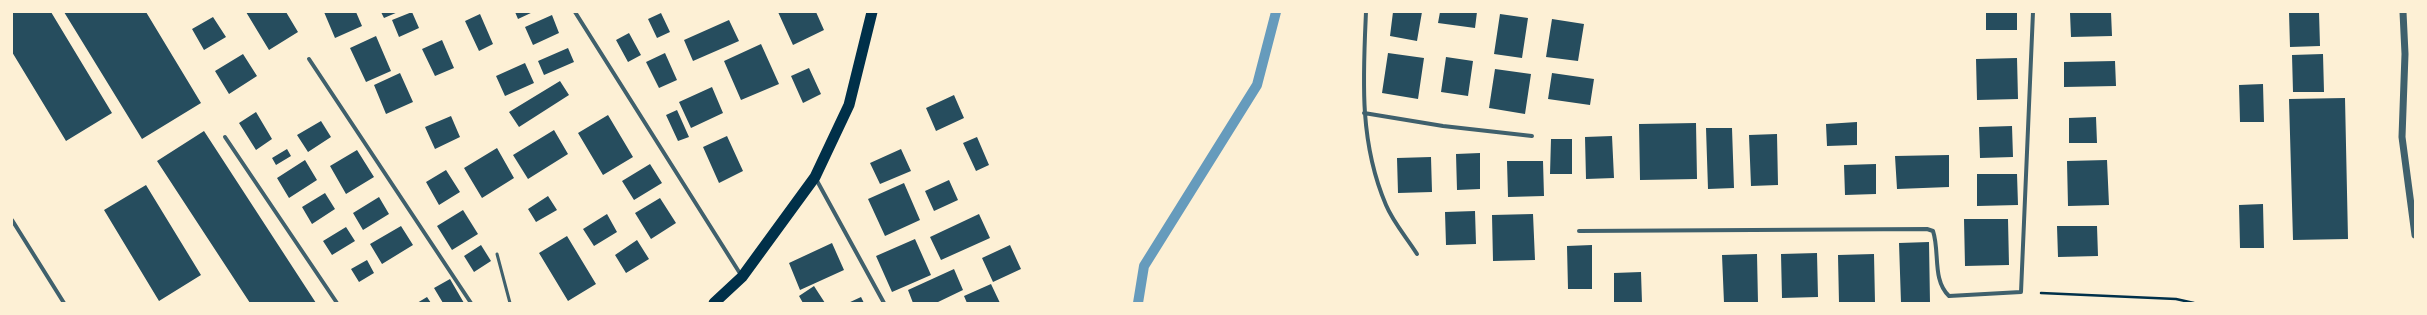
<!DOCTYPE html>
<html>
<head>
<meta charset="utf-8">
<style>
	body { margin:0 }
	#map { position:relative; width:2427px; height:315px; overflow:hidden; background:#fdf0d5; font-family:Manrope,sans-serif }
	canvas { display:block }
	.frame { position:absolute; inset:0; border:13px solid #fdf0d5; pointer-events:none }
</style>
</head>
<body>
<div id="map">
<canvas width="2427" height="315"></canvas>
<div class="frame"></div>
</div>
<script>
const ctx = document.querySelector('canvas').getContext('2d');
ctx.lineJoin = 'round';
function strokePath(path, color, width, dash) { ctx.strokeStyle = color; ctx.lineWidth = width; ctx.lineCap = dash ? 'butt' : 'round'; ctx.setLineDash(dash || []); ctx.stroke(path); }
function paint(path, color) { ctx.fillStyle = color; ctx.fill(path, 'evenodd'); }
strokePath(new Path2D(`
	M1138,303l6,-37 113,-181 19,-73`), '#669bbc', 10);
paint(new Path2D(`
	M12,12h39l61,101 -46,28 -54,-89z
	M64,12h82l55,91 -59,36z
	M246,12h40l12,20 -29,18z
	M324,12h32l6,14 -27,12z
	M381,12h17l-14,6z
	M412,12l7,16 -20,9 -7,-17z
	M515,12h18l-15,7z
	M778,12h38l8,18 -31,15z
	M1393,12h29l-5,29 -27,-5z
	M1440,12h37l-2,16 -37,-5z
	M1986,12h31v18h-31z
	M2111,12l1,24 -41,1 -1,-24z
	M2289,12h30l1,34 -30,1z
	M661,13l9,19 -13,6 -9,-19z
	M480,14l13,30 -14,7 -14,-30z
	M1500,14l28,4 -6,40 -28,-4z
	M552,15l7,18 -26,12 -8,-18z
	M213,17l13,20 -22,13 -12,-21z
	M1552,19l32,5 -6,37 -32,-4z
	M729,20l10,21 -46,20 -9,-21z
	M629,33l12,22 -13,7 -12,-22z
	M376,36l15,35 -25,11 -16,-34z
	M442,40l12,28 -19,8 -13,-27z
	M761,44l18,40 -38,16 -17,-39z
	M568,48l6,14 -30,13 -6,-14z
	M665,53l12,27 -18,8 -13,-26z
	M1388,53l36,5 -6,41 -36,-6z
	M243,54l14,22 -28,18 -14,-23z
	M2323,54l1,38h-31l-1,-37z
	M1446,57l27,4 -5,35 -27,-4z
	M2017,58l1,41 -41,1 -1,-41z
	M2115,61l1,25 -52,1v-25z
	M525,63l9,20 -29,13 -9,-20z
	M809,68l12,26 -18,9 -12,-27z
	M1495,69l36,5 -6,40 -36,-6z
	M400,73l13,29 -27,12 -12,-29z
	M1552,73l42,6 -4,26 -42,-6z
	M560,81l9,14 -50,32 -10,-15z
	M2263,84l1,38h-24l-1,-37z
	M712,87l11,26 -32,15 -12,-26z
	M954,95l10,23 -28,13 -10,-23z
	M2345,98l3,141 -55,1 -4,-141z
	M677,110l12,27 -11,4 -12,-26z
	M256,112l16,27 -16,11 -17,-27z
	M608,115l25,42 -30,18 -25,-42z
	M451,116l9,21 -25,12 -10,-22z
	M2096,117l1,26h-28v-25z
	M321,121l10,16 -23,15 -11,-17z
	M1857,122v23l-30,1 -1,-22z
	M1696,123l1,56 -57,1 -1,-56z
	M2012,126l1,31 -33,1 -1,-31z
	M1706,128h26l2,60 -26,1z
	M554,130l14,24 -40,25 -15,-24z
	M204,131l112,172h-66l-93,-142z
	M1777,134l1,51 -27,1 -2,-51z
	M727,136l16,35 -24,12 -16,-36z
	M1612,136l2,42 -28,1 -1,-42z
	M977,137l12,28 -13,6 -13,-28z
	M1551,139h21v35h-22z
	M497,148l17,30 -32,20 -18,-30z
	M287,149l4,7 -15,9 -4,-7z
	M901,149l10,22 -31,13 -10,-21z
	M357,150l17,27 -28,17 -16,-28z
	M1480,153v36l-23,1 -1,-36z
	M1949,155v32l-52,2 -2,-33z
	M1431,157l1,35 -34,1 -1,-35z
	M305,160l12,20 -28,18 -12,-20z
	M2107,160l2,45 -41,1 -1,-45z
	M1507,161h36l1,35 -36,1z
	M650,164l12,19 -28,17 -12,-19z
	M1876,164v30l-31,1 -1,-30z
	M446,170l14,22 -21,13 -13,-23z
	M1977,174h40l1,31 -41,1z
	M949,180l9,20 -24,11 -9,-20z
	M904,183l16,37 -35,16 -17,-37z
	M146,185l55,90 -42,26 -55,-91z
	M325,193l10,16 -23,15 -10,-17z
	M548,196l9,14 -21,12 -8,-13z
	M379,197l10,17 -26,16 -10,-17z
	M660,198l16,25 -25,16 -16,-26z
	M2263,204l1,44h-24l-1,-43z
	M463,210l15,24 -26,16 -15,-24z
	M1475,211l1,33 -30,1 -1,-33z
	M607,214l10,18 -23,14 -11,-17z
	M979,214l11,24 -49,22 -11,-23z
	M1533,214l2,46 -42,1 -1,-46z
	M1964,219h44l1,46 -44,1z
	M401,226l12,19 -31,19 -12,-20z
	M2057,226h40l1,30 -40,1z
	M346,227l9,14 -23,14 -9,-14z
	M567,236l29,48 -28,17 -29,-48z
	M915,239l16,36 -39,17 -16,-36z
	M637,240l12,19 -23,14 -11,-18z
	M1929,242l1,61h-29l-2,-60z
	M832,243l12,27 -44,20 -11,-27z
	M481,245l10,16 -17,11 -10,-16z
	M1010,245l11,24 -28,13 -11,-24z
	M1592,245v44h-24l-1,-43z
	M1817,253l1,44 -36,1 -1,-44z
	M1757,254l1,49h-34l-2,-48z
	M1874,254l1,49h-36l-1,-48z
	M367,260l7,13 -15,9 -8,-13z
	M954,269l9,21 -27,13h-23l-5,-13z
	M1641,272l1,31h-28v-30z
	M450,279l14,24h-21l-9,-15z
	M991,284l9,19h-33l-3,-7z
	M814,286l11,17h-22l-4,-7z
	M427,297l4,6h-14z
	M861,297l3,6h-16z`), '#264d5e');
strokePath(new Path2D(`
	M2041,293l135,6 18,4`), '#003049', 2.5);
strokePath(new Path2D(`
	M497,254l13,49`), '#3f606c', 3);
strokePath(new Path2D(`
	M575,12l166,263
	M1366,12c-3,66 -7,130 20,193 7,17 21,33 31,49
	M309,59l162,244
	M1364,113l79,13 89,10
	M225,137l112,166
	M816,179l68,124
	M12,220l52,83
	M1579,231l348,-2 6,2c7,21 -1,49 16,65l72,-4 12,-280`), '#3f606c', 4);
strokePath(new Path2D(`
	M2403,12l2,42 -3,83 13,98`), '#3f606c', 7);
strokePath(new Path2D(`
	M714,303l28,-26 73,-100 34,-72 23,-93`), '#003049', 11);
</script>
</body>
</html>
